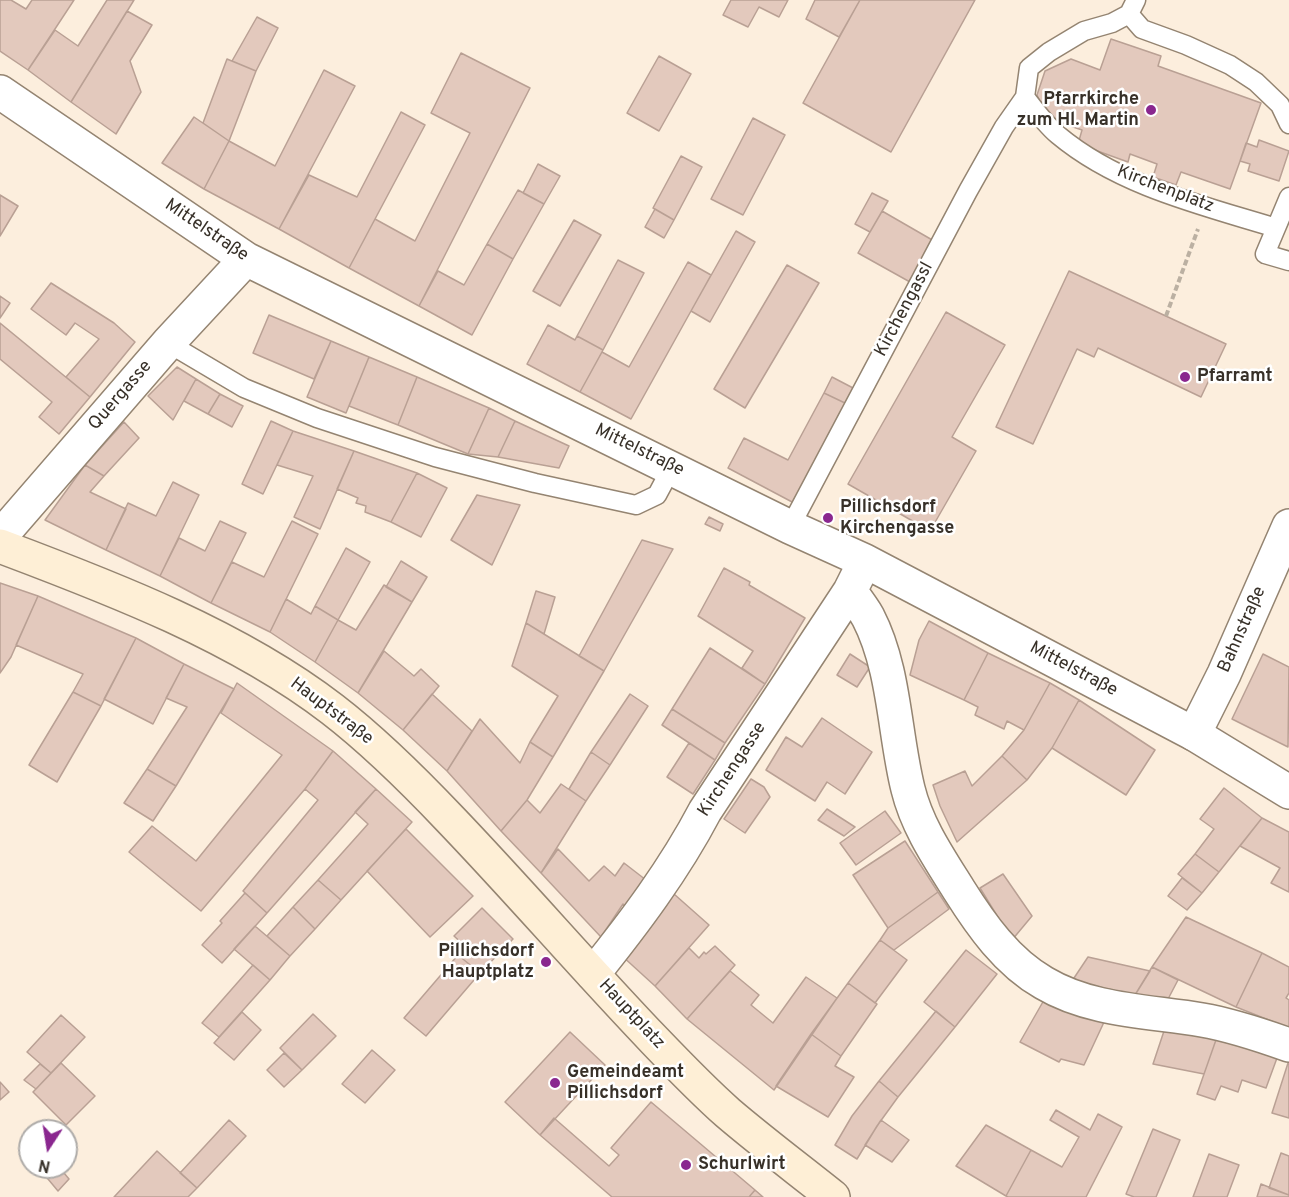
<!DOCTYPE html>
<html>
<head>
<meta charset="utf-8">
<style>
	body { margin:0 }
	#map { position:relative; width:1289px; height:1197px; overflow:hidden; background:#fceedd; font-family:Overpass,sans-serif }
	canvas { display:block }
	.north { position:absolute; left:18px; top:1119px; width:60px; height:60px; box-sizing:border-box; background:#fff; border:2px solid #afaca9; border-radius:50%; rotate:192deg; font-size:16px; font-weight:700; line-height:24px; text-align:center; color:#373028 }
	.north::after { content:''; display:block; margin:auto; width:21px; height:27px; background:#8a278f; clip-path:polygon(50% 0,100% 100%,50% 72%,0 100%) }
</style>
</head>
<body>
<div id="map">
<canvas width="1289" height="1197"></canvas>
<div class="north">N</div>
</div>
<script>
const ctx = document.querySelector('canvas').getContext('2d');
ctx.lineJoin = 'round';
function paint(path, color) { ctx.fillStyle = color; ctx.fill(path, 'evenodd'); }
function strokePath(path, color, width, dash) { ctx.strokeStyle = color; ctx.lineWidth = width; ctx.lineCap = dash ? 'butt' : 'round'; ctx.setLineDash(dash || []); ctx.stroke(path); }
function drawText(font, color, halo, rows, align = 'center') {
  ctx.font = font + ' Overpass,sans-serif'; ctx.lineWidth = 5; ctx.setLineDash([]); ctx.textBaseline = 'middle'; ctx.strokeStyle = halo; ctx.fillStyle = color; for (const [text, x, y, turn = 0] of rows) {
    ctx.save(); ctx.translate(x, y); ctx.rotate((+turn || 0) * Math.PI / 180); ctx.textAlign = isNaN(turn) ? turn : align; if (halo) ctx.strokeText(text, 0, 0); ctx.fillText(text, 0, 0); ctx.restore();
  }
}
const building = new Path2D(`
	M0,0h11l15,9 6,-9h42l-46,70 -28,-19z
	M107,0h27l-63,102 -43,-32 27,-40 23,16z
	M731,0h57l-9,17 -20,-10 -11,20 -25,-12z
	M815,0h45l-21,37 -33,-18z
	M860,0h115l-84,152 -88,-49z
	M127,11l25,14 -22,36 11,31 -25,42 -45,-32z
	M257,17l21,11 -22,43 -24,-10z
	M1111,39l50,17 -3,10 103,37 -31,86 -49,-17 -5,13 -23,-8 4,-13 -27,-10 -2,8 -50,-18 4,-14 -35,-12 -10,-23 8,-24 26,-12 29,11z
	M461,53l69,35 -111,218 -70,-38 26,-49 40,22 55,-108 -39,-20z
	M659,56l32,18 -32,57 -32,-18z
	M227,59l29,12 -27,70 -26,-18z
	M324,70l31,16 -76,143 -75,-40 25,-48 46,25z
	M401,112l24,13 -76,143 -70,-39 30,-54 48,22z
	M194,117l35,24 -25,48 -42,-26z
	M753,118l32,17 -42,80 -32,-16z
	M1259,140l30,11 -10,30 -31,-10 2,-7 -10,-3 6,-18 11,4z
	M681,156l21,11 -28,53 -21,-12z
	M538,164l22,12 -16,28 -21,-11z
	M518,190l26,14 -31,55 -26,-15z
	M872,193l16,8 -18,31 -15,-8z
	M0,195l18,11 -18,30z
	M655,209l19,11 -10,18 -19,-11z
	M882,211l52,30 -24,41 -52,-29z
	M574,220l27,15 -41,71 -27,-15z
	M736,231l19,11 -45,80 -19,-11z
	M487,244l26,15 -41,76 -53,-29 19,-35 26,14z
	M618,260l26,13 -41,77 -26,-14z
	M688,262l23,13 -80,144 -51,-27 22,-40 27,15z
	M787,265l32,18 -74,125 -31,-19z
	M1069,271l157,73 -25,53 -103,-49 -4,9 -17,-8 -44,95 -37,-17z
	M51,283l63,40 21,19 -45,55 -24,-20 33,-38 -24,-16 -9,12 -35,-26z
	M0,296l10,7 -10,15z
	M946,312l59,33 -53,92 24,14 -46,80 -82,-47z
	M269,315l62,26 -17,38 -61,-26z
	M0,323l90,74 -31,37 -20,-17 13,-15 -52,-43z
	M548,325l27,15 2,-4 26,14 -23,42 -53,-28z
	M331,341l38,16 -23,56 -39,-16z
	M369,357l48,20 -19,48 -49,-19z
	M177,367l19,12 -23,41 -25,-24z
	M417,377l72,31 -21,46 -70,-29z
	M832,377l23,12 -8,15 -23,-11z
	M196,379l24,15 -12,20 -24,-13z
	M824,393l23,11 -53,99 -66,-35 16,-30 44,22z
	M220,394l23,12 -11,21 -24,-13z
	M489,408l26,13 -17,36 -30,-3z
	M271,421l22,10 -30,63 -21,-10z
	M515,421l54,25 -10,22 -61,-11z
	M124,422l15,16 -35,38 -19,-11z
	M293,431l61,20 -34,78 -26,-12 19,-41 -36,-11z
	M354,451l63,22 -26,49 -26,-10 1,-6 -10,-3 2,-5 -21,-9z
	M85,465l19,11 -14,16 36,17 -20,41 -61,-30z
	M417,473l30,15 -26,49 -30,-15z
	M173,482l26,13 -39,81 -54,-26 22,-47 28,13z
	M477,495l43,10 -28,60 -41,-25z
	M709,517l14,7 -3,7 -15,-7z
	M220,521l26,12 -35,70 -51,-27 19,-38 26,13z
	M292,521l26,13 -48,98 -59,-29 21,-41 32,15z
	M642,540l31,9 -69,122 -25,-15z
	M346,548l24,14 -32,58 -23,-14z
	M401,561l26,16 -15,25 -26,-15z
	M724,568l26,14 -1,3 56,33 -40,66 -23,-16 11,-17 -55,-35z
	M0,583l38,13 -27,61 -11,16z
	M384,585l28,17 -54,91 -43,-31 23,-42 18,10z
	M536,591l19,6 -11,37 -18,-11z
	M38,596l98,42 -35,68 -28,-14 10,-18 -67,-29z
	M286,599l25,15 4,-8 23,14 -23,42 -45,-30z
	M929,621l59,32 -24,47 -54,-25 9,-35z
	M526,623l78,48 -51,86 -23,-15 28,-46 -46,-30z
	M136,638l48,26 -31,60 -49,-25z
	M710,648l55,36 -40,59 -53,-34z
	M384,651l30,25 7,-7 18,17 -36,44 -45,-37z
	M988,653l62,30 -26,47 -17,-9 -3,8 -29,-14 3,-8 -14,-7z
	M850,654l20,13 -13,20 -20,-12z
	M1263,654l26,13 -1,80 -56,-28z
	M184,664l50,25 -58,97 -29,-17 40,-62 -21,-9z
	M237,683l96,68 -28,38 -104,122 -72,-59 23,-26 44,35 86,-106 -61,-42z
	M1050,683l29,17 -27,48 -25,32 -25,-24 22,-26z
	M73,692l28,14 -44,76 -28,-17z
	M432,694l40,37 -25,40 -44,-41z
	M630,694l18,12 -38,59 -19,-13z
	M1079,700l76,50 -29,45 -74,-47z
	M672,709l53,34 -10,17 -53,-35z
	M822,718l50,34 -27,42 -18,-12 -12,19 -49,-31 20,-33 16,10z
	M480,719l40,44 10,-21 23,15 -26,43 -26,31 -54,-60z
	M689,743l26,17 -22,34 -26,-17z
	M333,751l43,38 -109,124 -24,-22 75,-91 -13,-11z
	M591,752l19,13 -24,36 -17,-12z
	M1002,756l25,24 -70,62 -17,-36 -7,-21 32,-14 7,15z
	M147,769l29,17 -23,35 -29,-18z
	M751,779l13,8 6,10 -25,36 -21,-14z
	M561,784l25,17 -45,72 -40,-42 26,-31 13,13z
	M1224,788l38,30 -43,54 -24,-18 19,-25 -14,-10z
	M376,789l36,33 -71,78 -23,-20 50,-56 -13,-12z
	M827,809l28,18 -11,9 -26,-16z
	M885,811l16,22 -45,32 -16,-22z
	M1262,818l27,14v60l-18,-9 9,-15 -40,-22z
	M406,829l67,67 -43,41 -63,-66z
	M905,841l33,51 -50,36 -35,-53z
	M558,849l31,32 15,-15 11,10 9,-13 22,17 -17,29 -6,-5 -22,33 -60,-64z
	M1195,854l24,18 -17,21 -24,-19z
	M1003,874l29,42 -20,24 -32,-52z
	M1182,878l20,15 -15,17 -19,-14z
	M318,880l23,20 -26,29 -22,-22z
	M938,892l11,17 -55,41 -14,-10 8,-12z
	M245,893l22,20 -45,50 -20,-18 20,-22 -2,-2z
	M674,894l35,31 -54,61 -34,-31z
	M293,907l22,22 -25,27 -23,-20z
	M482,908l31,31 -33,34 -22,-18 8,-8 -12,-11z
	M1186,917l76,36 -26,54 -84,-40z
	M255,926l35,30 -20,24 -36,-31z
	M880,940l27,20 -32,43 -27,-20z
	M715,946l20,19 -48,54 -32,-33 34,-38 10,10 5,-6 2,2z
	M966,950l31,24 -42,53 -31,-25z
	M1262,953l27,14v26l-3,5 3,2v28l-53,-21z
	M458,955l22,18 -54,63 -22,-18z
	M1088,957l62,14 -15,24 -63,-14z
	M253,965l17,15 -51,57 -17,-14z
	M1152,967l26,13 -11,21 -32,-6z
	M730,971l29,24 -8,10 22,18 33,-46 31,21 -63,92 -87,-71z
	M848,983l29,21 -36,52 -30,-22z
	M1044,1000l61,20 -21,45 -23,-6 -2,3 -39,-20z
	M936,1011l19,16 -57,70 -19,-16z
	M242,1012l19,18 -27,30 -20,-17z
	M313,1014l23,22 -34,34 -22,-22z
	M61,1015l24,22 -34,36 -24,-21z
	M1165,1028l52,9 -13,37 -51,-10z
	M570,1032l35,33 -65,70 -35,-33z
	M811,1034l30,22 -6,10 19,11 -26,40 -52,-31z
	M1217,1037l60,21 -11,30 -24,-8 -4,12 -17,-6 -6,14 -18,-6z
	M372,1050l23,20 -30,33 -23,-19z
	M284,1053l18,17 -18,17 -17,-17z
	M61,1063l34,33 -29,29 -33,-33z
	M1288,1063l1,1v54l-17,-5z
	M40,1064l11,9 -15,16 -12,-9z
	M879,1081l19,16 -21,29 -20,33 -22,-14 17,-29z
	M0,1082l9,10 -9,8z
	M651,1102l104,88 -6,7h-137l-72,-62 14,-17 55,48 10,-11 -8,-7z
	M1056,1110l34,20 8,-16 24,13 -36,70h-78l-2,-1 25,-46 31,17 17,-30 -29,-17z
	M229,1120l17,16 -49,52 -17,-15z
	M881,1120l28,20 -17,22 -27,-17z
	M986,1125l45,25 -25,46 -50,-30z
	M1153,1129l27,11 -24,57h-22l-8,-3z
	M157,1151l40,37 -9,9h-74z
	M1281,1153l8,3v39l-20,-7z
	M1209,1154l30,11 -12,32h-34z
	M38,1167h21l10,12 -11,12z
	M1261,1184l28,11v2h-32z
	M755,1190l8,7h-14z`);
paint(building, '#e3c9bd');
strokePath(building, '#b9a094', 1.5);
const service = new Path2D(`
	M1129,14l13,15 44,16 44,20 26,17 24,23 9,19
	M1025,97c10,13 20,27 33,38 61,51 143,70 218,93l-11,26 24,7
	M1276,228l13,-31
	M168,343l76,45 73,30 118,39 100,26 101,22 21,-10 15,-28
	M790,527l178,-336 36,-64 21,-30 4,-29 20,-16 35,-21 28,-8 17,-9 7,-14`);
const minor = new Path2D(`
	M0,92l246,167 544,268 75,34 329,173
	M0,537l168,-194 78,-84
	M850,591c6,8 13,17 18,26 27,52 26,116 40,172 9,37 31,69 51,101 22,35 48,72 85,93 47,28 105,28 158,37 29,5 59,15 87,25
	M593,974c41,-51 81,-104 112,-163l145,-220 9,-18`);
const tertiary = new Path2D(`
	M1289,526l-65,148 -30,60 95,58`);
const secondary = new Path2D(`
	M0,546c112,42 237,90 332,163 43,33 81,71 118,110 70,73 135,149 205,222 23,24 47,49 73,72 34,29 70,56 105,84`);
strokePath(service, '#948471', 21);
strokePath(minor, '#948471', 36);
strokePath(tertiary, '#948471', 36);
strokePath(secondary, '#948471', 36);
strokePath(new Path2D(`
	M1166,316l32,-87`), '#bbb0a2', 4, [6, 3]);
strokePath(service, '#fff', 18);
strokePath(minor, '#fff', 33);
strokePath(tertiary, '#fff', 33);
strokePath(secondary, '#feefd6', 33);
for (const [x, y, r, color] of [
	[1151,110,6,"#8a278f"],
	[1185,377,6,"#8a278f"],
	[828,518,6,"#8a278f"],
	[546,962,6,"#8a278f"],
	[555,1083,6,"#8a278f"],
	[686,1165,6,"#8a278f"]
]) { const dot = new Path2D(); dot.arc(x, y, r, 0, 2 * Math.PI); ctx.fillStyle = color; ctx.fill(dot); strokePath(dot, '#fff', 2); }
drawText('bold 18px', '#373028', '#fff', [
	["Pfarrkirche",1139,100,"right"],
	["zum Hl. Martin",1139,121,"right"],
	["Pfarramt",1197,377],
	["Pillichsdorf",840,508],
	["Kirchengasse",840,529],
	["Pillichsdorf",534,952,"right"],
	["Hauptplatz",534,973,"right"],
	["Gemeindeamt",567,1073],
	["Pillichsdorf",567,1094],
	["Schurlwirt",698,1165]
], 'left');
drawText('18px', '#373028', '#fff', [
	["Kirchenplatz",1165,190,21],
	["Mittelstraße",206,231,34],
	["Kirchengassl",905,310,-62],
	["Quergasse",121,396,-49],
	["Mittelstraße",639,451,26],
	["Bahnstraße",1243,630,-66],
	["Mittelstraße",1073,670,28],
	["Hauptstraße",331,712,37],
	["Kirchengasse",733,770,-57],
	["Hauptplatz",631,1015,47]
]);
</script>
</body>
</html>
